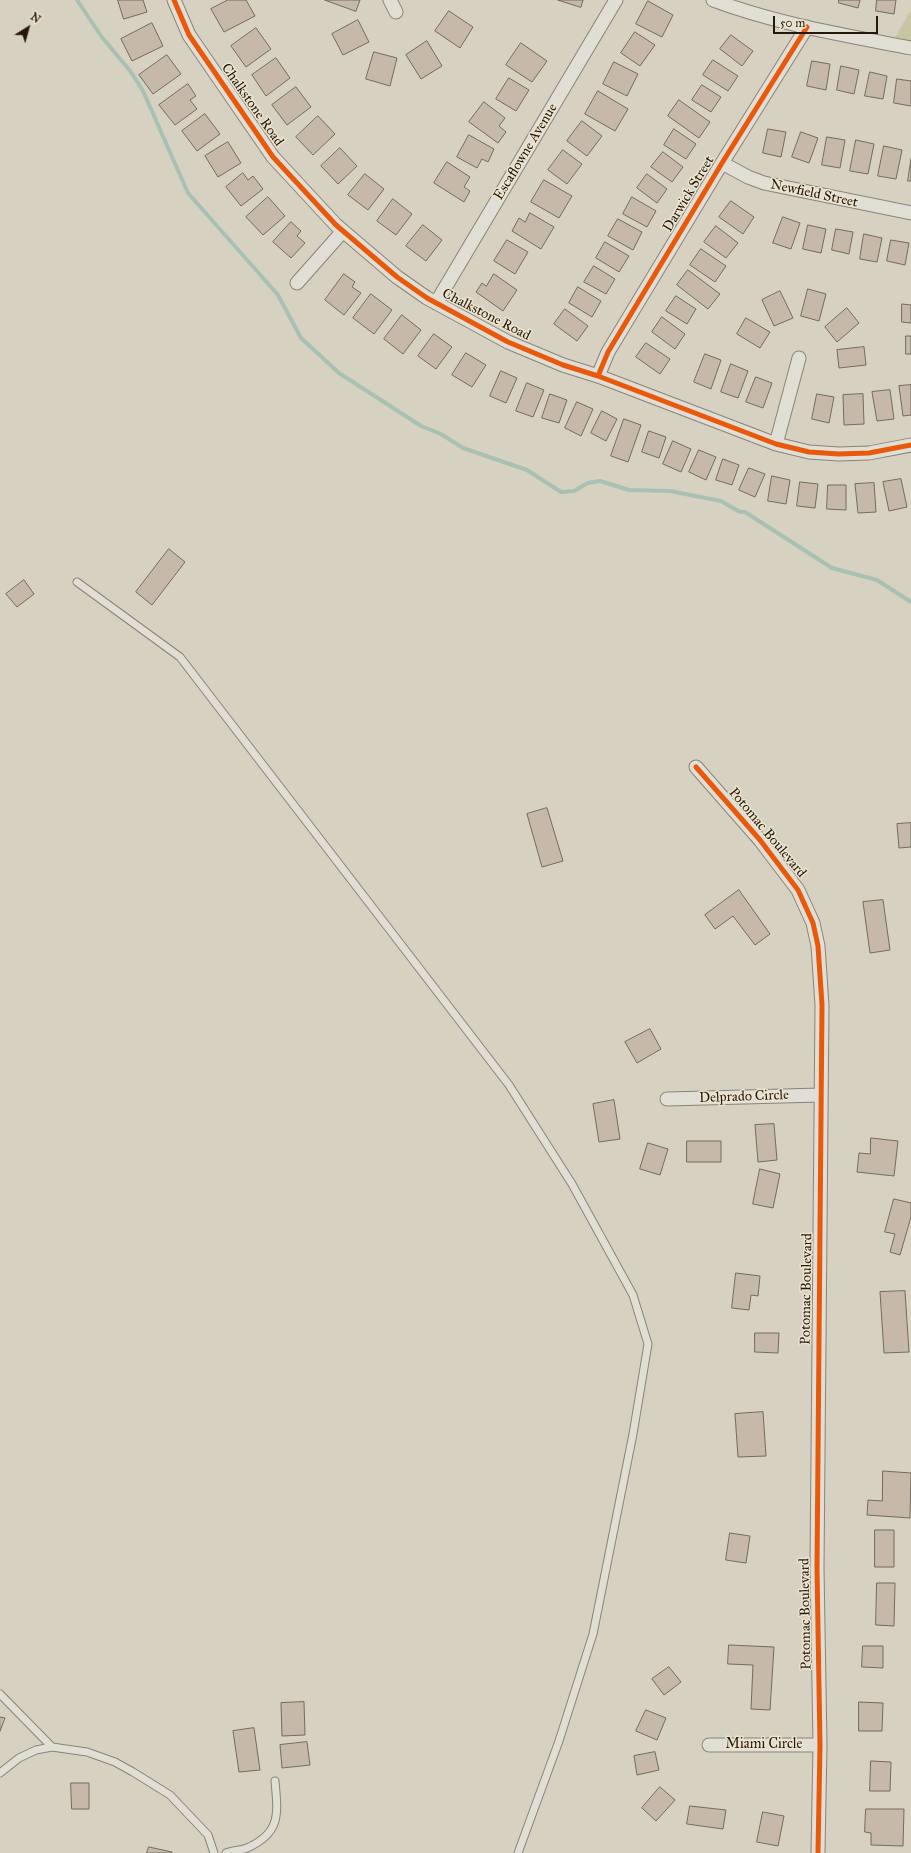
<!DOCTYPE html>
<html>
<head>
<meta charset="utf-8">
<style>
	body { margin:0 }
	#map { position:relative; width:911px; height:1853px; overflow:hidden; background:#d6d1c0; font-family:"IM FELL Great Primer",serif }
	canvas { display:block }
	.north { position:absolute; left:8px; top:8px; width:40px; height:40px; -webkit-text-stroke:3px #ebe5d0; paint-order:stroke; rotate:37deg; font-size:11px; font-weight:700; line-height:16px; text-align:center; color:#27160a }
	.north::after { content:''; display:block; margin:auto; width:14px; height:18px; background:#27160a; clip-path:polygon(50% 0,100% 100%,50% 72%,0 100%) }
	.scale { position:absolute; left:773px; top:16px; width:105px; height:18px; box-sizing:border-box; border:2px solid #27160a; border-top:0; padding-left:5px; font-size:12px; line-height:14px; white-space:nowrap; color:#27160a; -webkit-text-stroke:3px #ebe5d0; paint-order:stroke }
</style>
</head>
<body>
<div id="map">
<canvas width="911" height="1853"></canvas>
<div class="north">N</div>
<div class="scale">50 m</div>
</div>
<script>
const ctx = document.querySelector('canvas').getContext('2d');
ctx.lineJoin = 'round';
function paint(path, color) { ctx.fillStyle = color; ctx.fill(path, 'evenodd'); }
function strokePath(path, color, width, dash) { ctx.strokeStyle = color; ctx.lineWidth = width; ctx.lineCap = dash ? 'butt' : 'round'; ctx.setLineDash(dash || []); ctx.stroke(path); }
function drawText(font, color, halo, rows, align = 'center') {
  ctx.font = font + ' "IM FELL Great Primer",serif'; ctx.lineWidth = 3; ctx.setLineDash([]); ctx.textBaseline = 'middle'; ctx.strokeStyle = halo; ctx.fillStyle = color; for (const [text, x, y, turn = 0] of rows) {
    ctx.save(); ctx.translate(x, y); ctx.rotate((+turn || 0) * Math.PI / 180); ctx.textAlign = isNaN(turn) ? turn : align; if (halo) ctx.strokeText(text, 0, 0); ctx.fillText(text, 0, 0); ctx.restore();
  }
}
paint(new Path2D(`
	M911,11v33l-18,-3 15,-26z`), '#c6c6a2');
strokePath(new Path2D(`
	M77,0l24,36 30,36 12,19 45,102 90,102 23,43 38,35 82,53 20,8 22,14 64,22 34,22 13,-1 14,-8 12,-2 29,9 41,1 51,10 19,11h5l87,56 45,12 34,22`), '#a8c1b4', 4);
const building = new Path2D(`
	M118,0h25l4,12 -23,7z
	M228,0h18l9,16 -31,16 -13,-23z
	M325,0h35l-4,11z
	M558,0h25l-2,7z
	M839,0h21l-2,8 -19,-5z
	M877,0h19l-2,14 -18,-3z
	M648,1l25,14 -11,22 -26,-13z
	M449,11l24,16 -13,21 -25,-17z
	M358,20l11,22 -26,13 -11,-21z
	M152,23l11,23 -31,15 -11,-22z
	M256,28l15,21 -25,18 -15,-21z
	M635,32l20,13 -15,21 -19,-13z
	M731,35l22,16 -11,15 -22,-17z
	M427,41l15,25 -21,13 -15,-24z
	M521,43l26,18 -15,21 -26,-17z
	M374,52l23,6 -7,28 -24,-7z
	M167,55l14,19 -28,20 -14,-19z
	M276,58l14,20 -24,18 -14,-21z
	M713,60l25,16 -10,15 -25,-16z
	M812,61l18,3 -4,26 -19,-4z
	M614,62l24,12 -11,22 -24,-12z
	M841,66l18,4 -5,24 -17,-4z
	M870,72l17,4 -4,23 -18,-3z
	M509,78l20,12 -13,21 -20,-12z
	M897,79l14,2v25l-17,-3z
	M188,84l8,12 -6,4 7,9 -22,16 -16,-20z
	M702,85l19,12 -10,15 -19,-12z
	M296,87l15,20 -24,18 -15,-20z
	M598,91l30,18 -13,22 -30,-17z
	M679,100l31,22 -11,16 -31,-22z
	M484,102l21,16 -6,8 7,6 -8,11 -29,-21z
	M205,114l15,20 -23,17 -15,-20z
	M318,116l17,18 -22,21 -17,-18z
	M582,121l20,15 -15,20 -20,-15z
	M674,129l22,15 -10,15 -22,-14z
	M768,129l18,3 -5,25 -18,-4z
	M801,132l17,6 -9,25 -17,-6z
	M469,135l25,14 -6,13 -6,-3 -5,9 -20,-11z
	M827,137l18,3 -5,28 -18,-3z
	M856,140l18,4 -6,30 -18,-3z
	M228,142l13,21 -23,14 -13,-21z
	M884,146l18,4 -6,29 -18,-3z
	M340,148l17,18 -19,18 -17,-18z
	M563,150l19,14 -15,20 -19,-14z
	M663,152l20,15 -11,15 -21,-15z
	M911,159v22h-3z
	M447,162l23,15 -6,10 6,4 -6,11 -30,-19z
	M243,173l5,7 5,-4 10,13 -22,17 -15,-19z
	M365,174l19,15 -16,21 -20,-15z
	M647,174l20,15 -10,14 -20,-15z
	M544,180l28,16 -13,22 -28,-16z
	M268,197l17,19 -22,19 -17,-18z
	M632,197l24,14 -9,16 -24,-13z
	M393,199l19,15 -16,21 -19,-14z
	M731,201l23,16 -11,17 -24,-17z
	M530,213l24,14 -13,22 -29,-18 7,-13 6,4z
	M783,217l17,6 -9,26 -18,-6z
	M618,219l24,13 -9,18 -25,-14z
	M291,222l10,9 -4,5 8,7 -14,15 -18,-16z
	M423,225l19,15 -16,21 -20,-15z
	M808,225l18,4 -5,24 -18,-4z
	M716,226l22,17 -12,15 -22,-16z
	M836,229l17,3 -4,22 -17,-4z
	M864,234l18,4 -5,24 -17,-3z
	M507,240l21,12 -13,22 -21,-13z
	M891,240l18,3 -4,22 -18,-4z
	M605,242l24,14 -10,16 -23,-14z
	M701,249l25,17 -11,16 -25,-17z
	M594,266l21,13 -9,15 -22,-12z
	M688,270l32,24 -12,15 -31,-24z
	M344,274l11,8 -3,5 9,6 -17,22 -19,-15z
	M494,274l23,16 -14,21 -27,-19 6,-9 4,3z
	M578,287l23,14 -9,16 -23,-14z
	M808,289l18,5 -7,27 -18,-5z
	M780,291l13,27 -19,8 -12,-26z
	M371,294l21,16 -18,24 -21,-16z
	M676,296l20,13 -9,15 -21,-13z
	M902,304l9,1v18l-9,-1z
	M847,308l12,15 -22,19 -12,-15z
	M565,309l23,17 -11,15 -23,-17z
	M402,315l19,15 -18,24 -19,-15z
	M662,317l23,17 -10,15 -23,-17z
	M746,318l24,14 -10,16 -23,-14z
	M434,334l18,13 -16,22 -18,-13z
	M906,336h5v18h-5z
	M646,343l24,16 -10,15 -24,-17z
	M864,347l2,18 -27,3 -2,-18z
	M466,353l20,12 -14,22 -20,-12z
	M705,354l16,6 -10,29 -17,-7z
	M731,364l17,7 -10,27 -17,-6z
	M501,371l16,7 -11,25 -16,-7z
	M756,377l16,6 -9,25 -17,-6z
	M527,383l17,7 -11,27 -17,-6z
	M911,385v30l-8,1 -4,-30z
	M890,390l4,29 -17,2 -5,-29z
	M550,394l17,6 -8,23 -17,-5z
	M817,394l17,3 -5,26 -17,-4z
	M863,394l1,30 -20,1 -1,-30z
	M577,402l16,7 -12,27 -16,-8z
	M602,411l15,8 -11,22 -15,-8z
	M624,419l17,6 -13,37 -17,-6z
	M649,431l17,6 -7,21 -17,-6z
	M673,441l18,8 -10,23 -18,-8z
	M699,450l17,7 -10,23 -17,-8z
	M723,459l16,6 -7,20 -16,-5z
	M749,468l16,6 -10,23 -16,-7z
	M772,476l18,4 -4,24 -18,-3z
	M901,479l6,28 -18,4 -6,-29z
	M800,482l18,2 -3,24 -18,-2z
	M874,483l2,29 -18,1 -3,-29z
	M828,485h18v25l-19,-1z
	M169,549l16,13 -33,43 -16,-13z
	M24,580l10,14 -17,13 -11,-13z
	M547,808l16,53 -21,6 -15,-53z
	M911,823v24l-12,1 -2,-24z
	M739,890l31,44 -15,11 -22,-29 -18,13 -10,-14z
	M883,900l7,50 -20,3 -7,-51z
	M650,1029l11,20 -24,14 -12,-21z
	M614,1100l6,39 -21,3 -6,-38z
	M774,1124l3,36 -19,2 -3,-37z
	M871,1138l27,3 -4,35 -37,-4 2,-19 11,1z
	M687,1141h34v21h-34z
	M648,1143l20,6 -8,26 -20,-6z
	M760,1169l20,5 -7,34 -20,-4z
	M894,1199l17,4v14l-11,38 -10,-3 5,-18 -10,-2z
	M736,1273l24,3 -2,20 -7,-1 -2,15 -17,-2z
	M905,1291l4,61 -25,1 -4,-61z
	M755,1333h24l-1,20 -23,-1z
	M763,1412l3,44 -28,1 -3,-43z
	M883,1471l28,2 -1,45 -43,-3 1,-15 14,1z
	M875,1530h19v37h-19z
	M730,1533l20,3 -4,27 -20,-3z
	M877,1583h18l-1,43 -18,-1z
	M729,1645l45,2 -4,63 -19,-1 2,-44 -25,-1z
	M863,1646h20v22l-21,-1z
	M669,1667l12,15 -17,13 -12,-16z
	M304,1702l1,33 -23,1 -1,-33z
	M859,1702l24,1 -1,28h-23z
	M646,1710l20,8 -9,22 -21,-9z
	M0,1717l5,1 -5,13z
	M254,1728l6,42 -21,2 -6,-41z
	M307,1742l3,23 -28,3 -2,-23z
	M655,1752l4,18 -22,5 -3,-19z
	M871,1761l20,1 -1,29h-20z
	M71,1783h18v26h-17z
	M660,1787l15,13 -19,21 -14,-13z
	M690,1806l36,4 -3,19 -36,-5z
	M866,1809h38l-1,37 -32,-1v-12l-6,-1z
	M763,1812l21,4 -6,30 -21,-4z
	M149,1847l23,5v1h-25z`);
paint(building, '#c7b9a9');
strokePath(building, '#716b61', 1);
const lane = new Path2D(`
	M77,582l103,75 329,428 63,99 61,111 15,49 -15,90 -40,200 -34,107 -41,112
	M0,1694l52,53
	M0,1773l19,-15 17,-8 16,-3 35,5 28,10 18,10 37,23 38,40 6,18
	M226,1853c7,-3 14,-2 21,-5 34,-15 31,-34 28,-67`);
const street = new Path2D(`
	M174,0l15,35 84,122 63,68 61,52 30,21 81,44 55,23 35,11 178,68 33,8 30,2 30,-1 42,-8
	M390,0l6,12
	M713,0c64,24 131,35 198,48
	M722,163l26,14 16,6 147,30
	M297,283l46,-52
	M436,303l180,-303
	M598,376l10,-24 114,-189 85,-136
	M776,444l23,-86
	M696,767l64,73 38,50 15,33 5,23 4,59 -5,563 3,177 -2,108
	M667,1099l154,-4
	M709,1745h111`);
strokePath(lane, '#8a8479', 9);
strokePath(street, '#8a8479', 15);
strokePath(lane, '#e0ded5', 7);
strokePath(street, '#e0ded5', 13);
strokePath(new Path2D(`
	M174,0l15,35 84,122 63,68 61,52 30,21 81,44 55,23 35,11 178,68 33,8 30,2 30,-1 42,-8
	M598,376l10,-24 114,-189 85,-136
	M696,767l64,73 38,50 15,33 5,23 4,59 -5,563 3,177 -2,108`), '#e8590c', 5);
drawText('14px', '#27160a', '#ebe5d0', [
	["Chalkstone Road",252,105,55],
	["Escaflowne Avenue",526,152,-59],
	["Darwick Street",689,194,-59],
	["Newfield Street",814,194,12],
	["Chalkstone Road",486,315,27],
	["Potomac Boulevard",767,833,50],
	["Delprado Circle",744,1097,-2],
	["Potomac Boulevard",807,1289,-89],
	["Potomac Boulevard",806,1614,-91],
	["Miami Circle",764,1745]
]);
</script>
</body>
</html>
